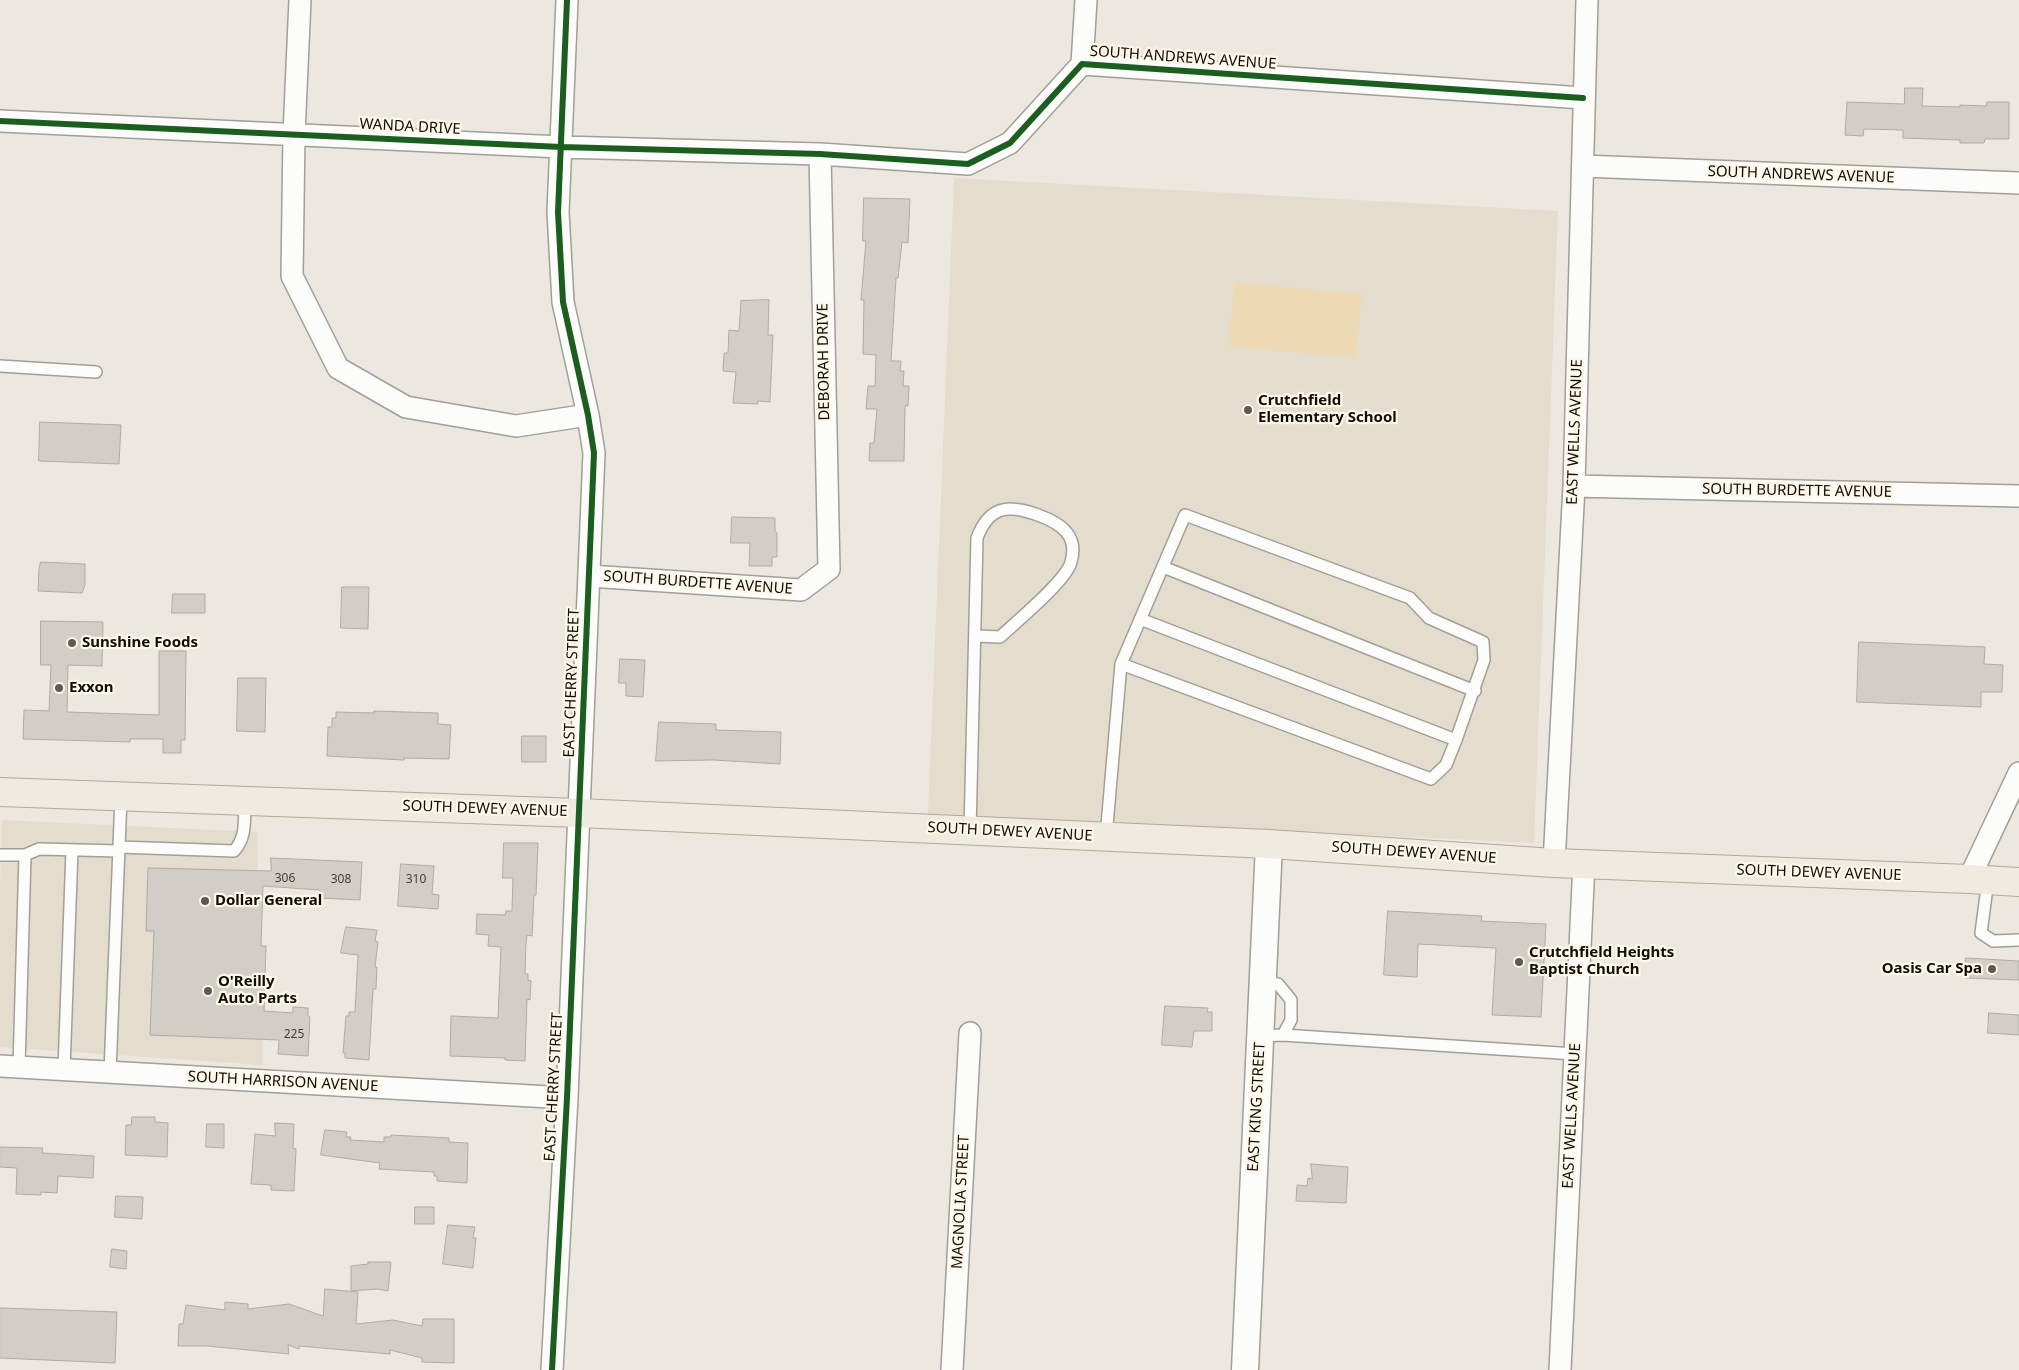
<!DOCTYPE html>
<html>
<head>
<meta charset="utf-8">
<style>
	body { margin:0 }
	canvas { display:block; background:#ece8df }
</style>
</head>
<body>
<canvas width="2019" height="1370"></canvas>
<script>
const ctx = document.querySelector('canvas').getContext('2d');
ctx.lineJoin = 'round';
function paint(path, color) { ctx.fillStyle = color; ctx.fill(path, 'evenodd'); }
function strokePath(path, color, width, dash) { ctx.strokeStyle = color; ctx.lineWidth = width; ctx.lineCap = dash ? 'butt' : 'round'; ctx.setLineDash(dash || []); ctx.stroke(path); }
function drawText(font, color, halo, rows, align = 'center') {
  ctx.font = font + ' "Noto Sans",sans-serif'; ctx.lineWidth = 4.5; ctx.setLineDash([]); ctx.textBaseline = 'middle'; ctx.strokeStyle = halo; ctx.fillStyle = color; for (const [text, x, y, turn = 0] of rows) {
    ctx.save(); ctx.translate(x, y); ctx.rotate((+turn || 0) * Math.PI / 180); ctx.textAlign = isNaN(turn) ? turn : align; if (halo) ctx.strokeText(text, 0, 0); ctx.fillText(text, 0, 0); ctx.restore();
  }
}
paint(new Path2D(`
	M954,178l604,33 -24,632 -606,-29z
	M2,820l256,12 -3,114 11,1 -4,118 -262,-18v-159z`), '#e4dccd');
paint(new Path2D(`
	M1235,282l127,12 -6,64 -128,-12z`), '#eddab4');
const building = new Path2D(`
	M1905,88h18l-1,18 38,1v-2l26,1 1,-4h22v37h-24l-1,4h-24v-3l-57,-2v-8l-39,-1 -1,7 -18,-1 2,-33 57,2z
	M864,198l46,1 -2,44 -6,-1 -4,36h-2l-5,83h10l-1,10h4l-1,15h6l-1,20h-3l-1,55h-35l1,-18h4l3,-34h-11l2,-23h7l1,-31 -13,-1 1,-54h-3l5,-59h-3z
	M769,300l-1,35h5l-3,67 -12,-1v3l-25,-1 3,-31 -13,-1 1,-18h4l1,-23 10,1 2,-30z
	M40,422l81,3 -2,39 -80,-3z
	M732,517l43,1v13l2,2v24h-5v9h-23l1,-23h-19z
	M41,562l44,2v21l-3,8 -44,-2 1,-22z
	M342,587h27l-1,42 -27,-1z
	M173,594h32v19h-33z
	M41,621l62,1 -1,44 -34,-1 -1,47 92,3v-64h27l-1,89h-4v13h-18v-14h-33v3l-107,-3 1,-29 25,1 2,-46h-10z
	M1859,642l126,5 -1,17 19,1 -1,27h-21v15l-124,-5z
	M620,659l25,1 -2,37 -17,-1v-13h-7z
	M238,678h28l-1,54 -28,-1z
	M374,711l64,2v11l13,1 -2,34 -45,-1v2l-77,-4 1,-29h4v-9h4v-6l38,1z
	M659,722l57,2v6l65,2 -1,32 -67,-4 -57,1z
	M522,736h24v26h-24z
	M504,843h34l-2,52h-2l-2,41 -5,-1 -1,8 -1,31h3v6l3,1 -1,19 -3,-1 -2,62 -20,-1v-2l-55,-2 1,-40 47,2 3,-71 -13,-1 1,-11 -13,-1 1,-20 28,1 1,-4h6l1,-33h-10z
	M271,858l91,4 -2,38 -40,-2v-8l-57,-4 -2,60h5l-2,65 29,2v-6l15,1v8l2,1 -2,39 -30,-2 1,-14 -129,-5 4,-104h-8l2,-63 123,3z
	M401,864l33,2 -2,28 7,1 -1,14 -40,-3z
	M1388,911l94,5 -1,5 65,3 -5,93 -49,-2 4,-67 -78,-4 -1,33 -33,-2z
	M346,927l31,3 -2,11 3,1 -3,25h2l-1,22h-3l-4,71 -24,-2v-5h-2l3,-37h3v-4h6l3,-57 -17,-2z
	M1966,958l53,3v19l-54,-2z
	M1165,1006l43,2 -1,4h5v19h-18l-2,16 -30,-2z
	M1989,1013l30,2v20l-31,-2z
	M132,1117h23v5l13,1 -1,34 -42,-2 1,-30h5z
	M275,1123l19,1 -1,24 3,1 -2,42 -23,-1v-5l-20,-1 4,-50 20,2z
	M207,1124h17v24l-18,-1z
	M325,1130l22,2 -1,5h5l-1,3 34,2v-5h7v-2l58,3v4l19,1 -1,40 -30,-2v-5h-3v-4l-55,-3 1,-6 -59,-8z
	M0,1147l43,1 -1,5 52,3 -1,22 -35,-2 -1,17 -16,-1v3l-25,-1 1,-26 -17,-1z
	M1311,1164l37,3 -2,36 -50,-2 1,-16 10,1 1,-8 4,1z
	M116,1196l27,1 -1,22 -27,-2z
	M415,1207h19v17h-19z
	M448,1225l27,2 -2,11h3l-3,30 -30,-4z
	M112,1249l15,2 -1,18 -16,-2z
	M368,1262h23l-3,29 -11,-2 -26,2v-25l17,-2z
	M325,1289l33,3 -2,32 37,-4 29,6 1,-7h31v44l-32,-1v-4l-32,-8v4l-91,-8v3l-11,-4 1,9 -82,-8h-29l1,-22h4l3,-19 39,5v-8l23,2v5l41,-5 34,12z
	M0,1308l117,4 -2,51 -115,-5z`);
paint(building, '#d2cec7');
strokePath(building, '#aeaba4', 1);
const service = new Path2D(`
	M0,366l96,6
	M1163,567l312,124
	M1140,619l316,121
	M970,831l7,-293c12,-32 31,-34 61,-23 22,8 41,20 33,47 -4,18 -55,60 -71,75l-24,-1
	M1106,837l15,-173 64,-149 225,83 19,20 54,24 1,18 -28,80 -10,25 -15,14 -310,-115
	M119,847l115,4c13,-14 10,-32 11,-50
	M0,855h25l14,-6 80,2
	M1988,880l-7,53 12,8 26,-1
	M1283,1035l292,19
	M1260,1036l23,-1 8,-15v-20l-13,-16 -16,-1
	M19,1067l6,-212
	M64,1069l8,-219
	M110,1072l11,-275`);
const minor = new Path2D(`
	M300,0l-6,134 -2,142 46,92 68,39 110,19 72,-11
	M1082,64l4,-64
	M0,121l561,26 259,7 148,10 42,-21 72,-79 501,34
	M1583,166l436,17
	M1574,486l445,10
	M589,576l212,14 28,-21 -9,-415
	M1554,863l20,-377 13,-486
	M1969,879l50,-106
	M0,1066l567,32
	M552,1370l15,-272 27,-645 -6,-38 -25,-113 -5,-90 9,-212
	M952,1370l18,-337
	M1560,1370l24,-507`);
const tertiary = new Path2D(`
	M1245,1370l24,-526`);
const primary = new Path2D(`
	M0,792l579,21 690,31 285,19 415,16 50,3`);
strokePath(service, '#a29e98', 14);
strokePath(minor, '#a29e98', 24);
strokePath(tertiary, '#a29e98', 29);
strokePath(primary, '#b1a895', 30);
strokePath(service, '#fcfcfa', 11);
strokePath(minor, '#fcfcfa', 21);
strokePath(tertiary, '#fcfcfa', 26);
strokePath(primary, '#efebe1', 28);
strokePath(new Path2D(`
	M0,121l561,26 259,7 148,10 42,-21 72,-79 501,34
	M552,1370l15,-272 27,-645 -6,-38 -25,-113 -5,-90 9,-212`), '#1b5e20', 6);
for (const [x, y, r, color] of [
	[1248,410,5,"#5c5a53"],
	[72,643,5,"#5c5a53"],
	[59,688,5,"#5c5a53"],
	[205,901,5,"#5c5a53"],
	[1519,962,5,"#5c5a53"],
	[1992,969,5,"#5c5a53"],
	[208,991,5,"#5c5a53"]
]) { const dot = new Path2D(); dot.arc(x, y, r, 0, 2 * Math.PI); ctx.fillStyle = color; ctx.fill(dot); strokePath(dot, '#fff7e7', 2); }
drawText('12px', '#403d38', null, [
	["306",285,879],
	["308",341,880],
	["310",416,880],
	["225",294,1035]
]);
drawText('15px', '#0f0d08', '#fff7e7', [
	["SOUTH ANDREWS AVENUE",1183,58,4],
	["WANDA DRIVE",410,127,3],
	["SOUTH ANDREWS AVENUE",1801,175,2],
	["DEBORAH DRIVE",824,362,-91],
	["EAST WELLS AVENUE",1575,432,-88],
	["SOUTH BURDETTE AVENUE",1797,491,1],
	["SOUTH BURDETTE AVENUE",698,583,4],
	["EAST CHERRY STREET",572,683,-88],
	["SOUTH DEWEY AVENUE",485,809,2],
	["SOUTH DEWEY AVENUE",1010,832,3],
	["SOUTH DEWEY AVENUE",1414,853,4],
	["SOUTH DEWEY AVENUE",1819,873,2],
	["SOUTH HARRISON AVENUE",283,1082,3],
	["EAST CHERRY STREET",554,1087,-87],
	["EAST KING STREET",1257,1107,-87],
	["EAST WELLS AVENUE",1572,1116,-87],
	["MAGNOLIA STREET",961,1202,-87]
]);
drawText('bold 15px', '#0f0d08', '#fff7e7', [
	["Crutchfield",1258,401],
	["Elementary School",1258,418],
	["Sunshine Foods",82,643],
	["Exxon",69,688],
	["Dollar General",215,901],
	["Crutchfield Heights",1529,953],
	["Baptist Church",1529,970],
	["Oasis Car Spa",1982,969,"right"],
	["O'Reilly",218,982],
	["Auto Parts",218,999]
], 'left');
</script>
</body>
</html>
